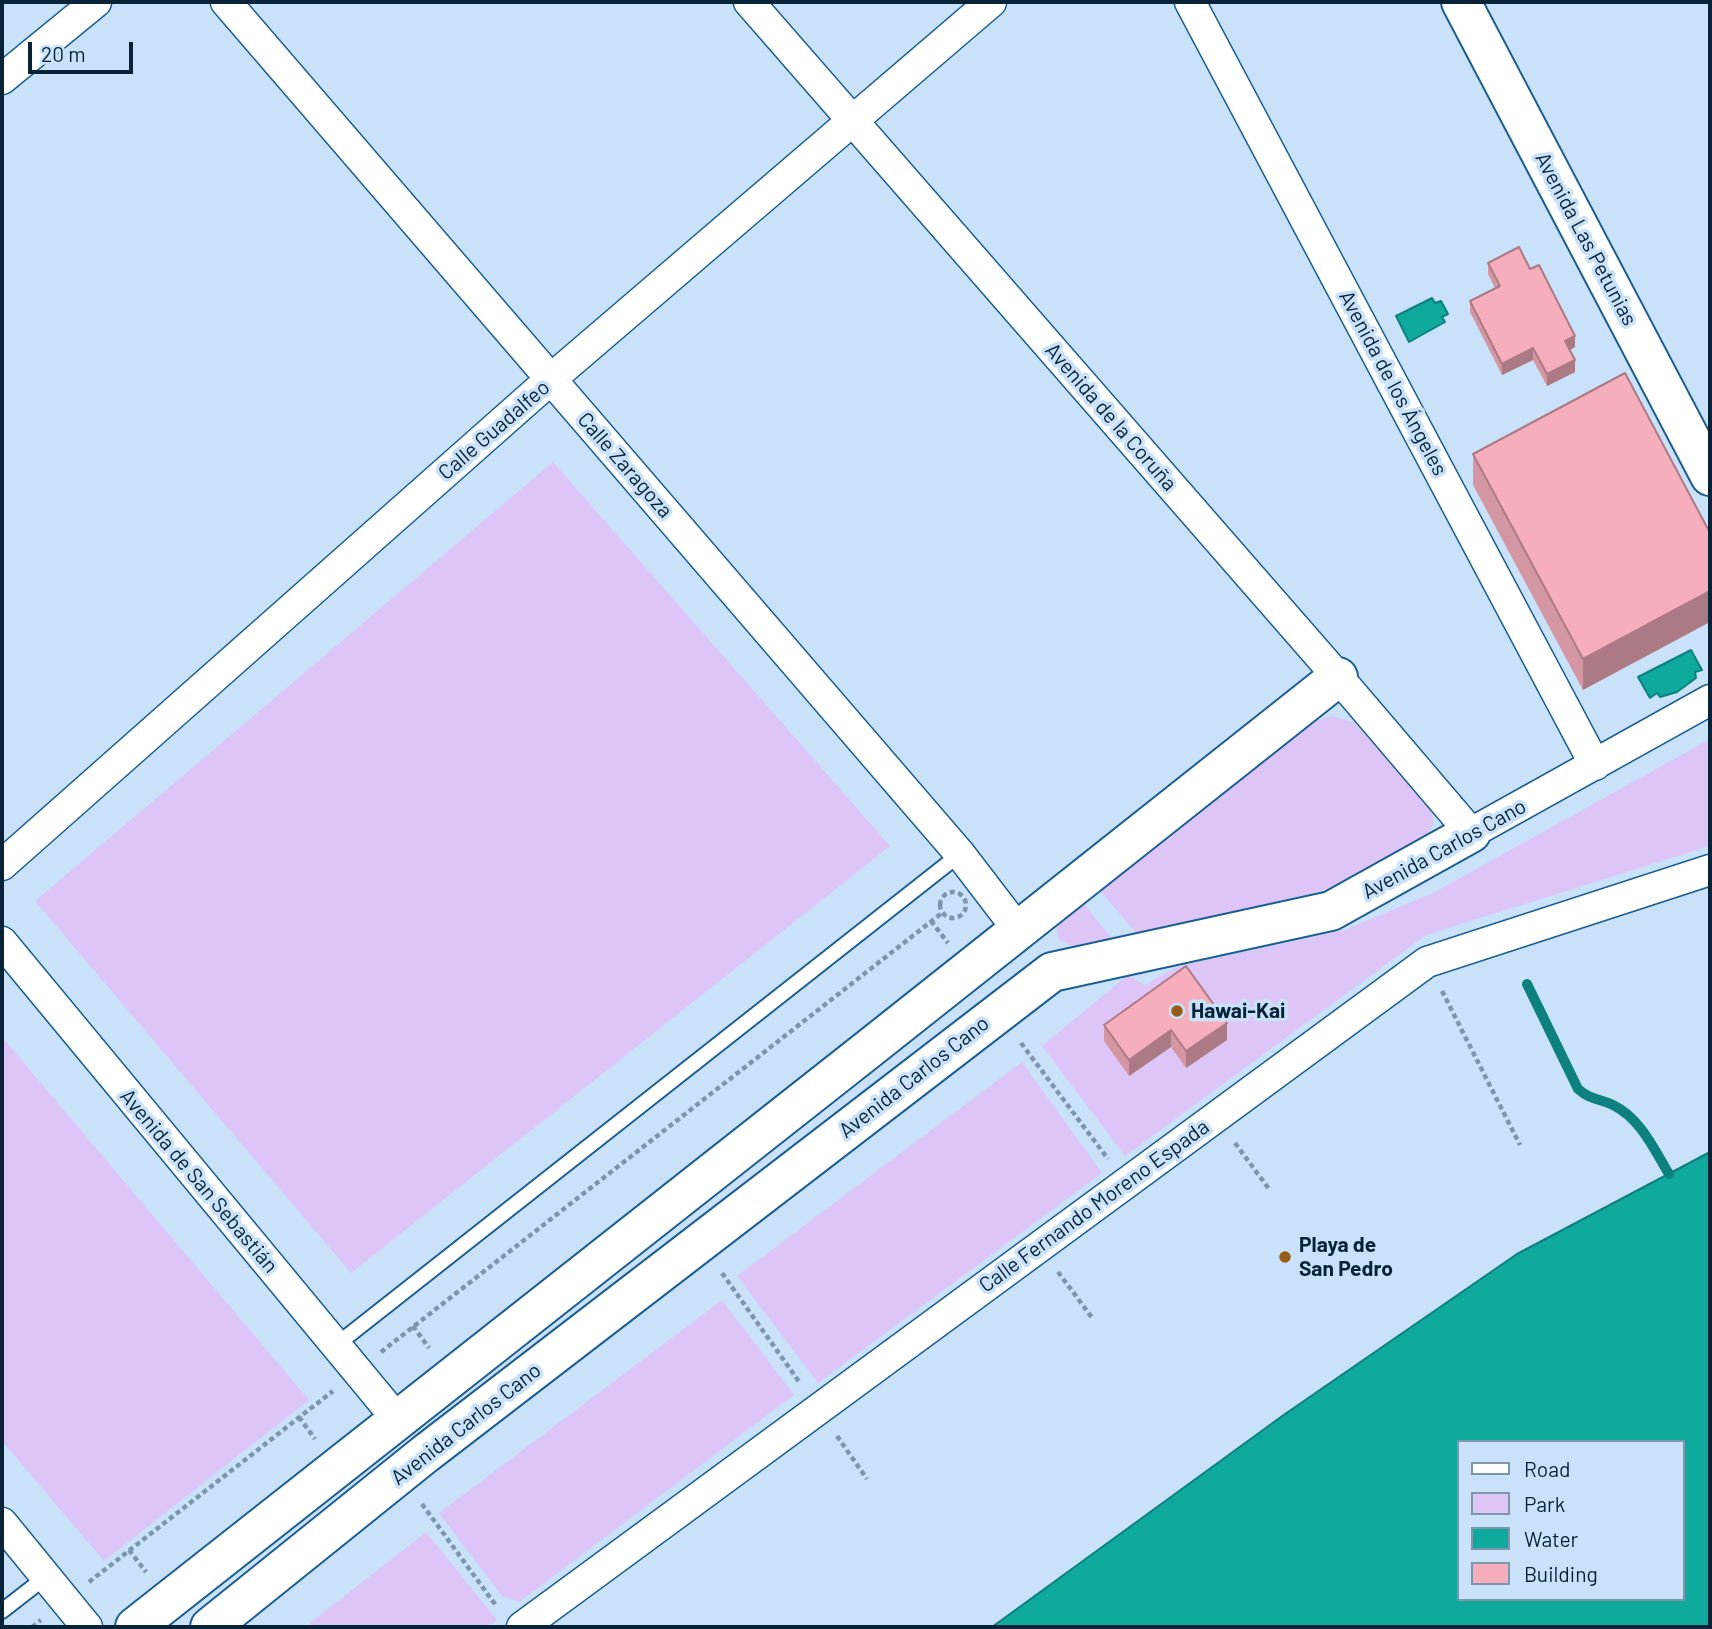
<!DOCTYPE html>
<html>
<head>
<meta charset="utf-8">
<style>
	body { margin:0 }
	#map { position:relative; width:1712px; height:1629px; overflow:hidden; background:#c9e2fa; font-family:Barlow,sans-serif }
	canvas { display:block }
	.frame { position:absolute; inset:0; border:4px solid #082338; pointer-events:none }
	.legend { position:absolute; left:1457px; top:1440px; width:228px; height:161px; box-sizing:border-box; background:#c9e2fa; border:2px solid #7c96ac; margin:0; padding:9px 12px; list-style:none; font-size:21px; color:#082338 }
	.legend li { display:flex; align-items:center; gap:14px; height:35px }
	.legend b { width:35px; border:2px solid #7c96ac }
	.scale { position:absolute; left:28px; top:42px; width:105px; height:32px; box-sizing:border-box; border:4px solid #082338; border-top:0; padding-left:9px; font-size:21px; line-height:24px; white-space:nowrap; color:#082338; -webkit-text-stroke:5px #c9e2fa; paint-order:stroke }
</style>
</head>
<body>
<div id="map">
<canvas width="1712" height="1629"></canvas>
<div class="frame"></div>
<ul class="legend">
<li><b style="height:9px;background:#fff"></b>Road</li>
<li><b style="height:19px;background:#ddc5f8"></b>Park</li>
<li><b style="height:19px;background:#0fa99e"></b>Water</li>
<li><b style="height:19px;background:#f6aebc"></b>Building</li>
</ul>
<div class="scale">20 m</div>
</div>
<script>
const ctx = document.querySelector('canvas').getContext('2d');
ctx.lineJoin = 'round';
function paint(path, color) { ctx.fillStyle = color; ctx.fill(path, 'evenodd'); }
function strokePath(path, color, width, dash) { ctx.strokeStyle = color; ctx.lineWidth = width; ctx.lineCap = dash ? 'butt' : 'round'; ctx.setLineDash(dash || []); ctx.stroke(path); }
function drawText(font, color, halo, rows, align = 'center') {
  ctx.font = font + ' Barlow,sans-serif'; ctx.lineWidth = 7; ctx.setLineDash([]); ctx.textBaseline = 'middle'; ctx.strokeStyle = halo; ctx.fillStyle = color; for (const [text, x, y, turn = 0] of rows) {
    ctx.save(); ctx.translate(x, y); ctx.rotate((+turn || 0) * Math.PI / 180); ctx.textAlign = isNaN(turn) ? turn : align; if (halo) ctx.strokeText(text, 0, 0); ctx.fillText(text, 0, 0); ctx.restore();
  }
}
paint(new Path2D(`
	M553,462l337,384 -539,427 -316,-372z
	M1331,716l23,6 75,83c7,13 5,23 -4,34l-83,45 -28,9 -177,41 -39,-46 211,-165z
	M1710,739v107l-284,89 -301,221 -83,-110 86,-71 17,10 31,-18 169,-37 90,-38z
	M1082,901l30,38 -37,8 -15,-6c-10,-19 8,-28 22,-40z
	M2,1037l307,363 -205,161 -102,-120z
	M1022,1062l80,111 -284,210 -81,-107z
	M722,1300l72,95 -275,207 -17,-6 -63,-83z
	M426,1532l71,88 -9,7h-183z`), '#ddc5f8');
const water = new Path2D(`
	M1432,298l3,5 6,-2 7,13 -6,3 3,5 -36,20 -13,-26z
	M1691,650l11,20 -7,2 1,6 -19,14 -17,5 -3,-4 -7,5 -12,-21z
	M1710,1152v475h-718l293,-213 232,-160zM1458,1442h224v157h-224z`);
paint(water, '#0fa99e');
strokePath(water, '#0d817f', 2);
strokePath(new Path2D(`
	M1527,984l51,105c14,12 21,9 35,16 27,13 41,44 56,69`), '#0d817f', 10);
const lane = new Path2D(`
	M335,1346l625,-492
	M2,1611l45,-35`);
const street = new Path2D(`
	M226,2l734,852 59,77
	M749,2l589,675 133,156 239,-133
	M1190,2l405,763
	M2,79l94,-77
	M2,865l549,-486 440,-377
	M2,942l395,477
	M2,1523l85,104
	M522,1627l905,-665 283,-92`);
const secondary = new Path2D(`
	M1461,2l249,474
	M135,1627c400,-317 804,-631 1203,-950
	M210,1627l215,-173 627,-482 279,-61 140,-78`);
strokePath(lane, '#1d5e91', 18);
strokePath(street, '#1d5e91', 33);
strokePath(secondary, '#1d5e91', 42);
strokePath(new Path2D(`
	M940 905a13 13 0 1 1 26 0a13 13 0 1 1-26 0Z
	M931,921l17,22
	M1442,991l78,154
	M1021,1043l87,116
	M1235,1143l34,46
	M1058,1272l35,47
	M722,1273l78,110
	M413,1326l16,22
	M381,1352l561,-439
	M299,1417l16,22
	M837,1436l30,43
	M422,1504l75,103
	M129,1550l17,22
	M89,1582l244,-191
	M32,1627l9,-7`), '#7b95ac', 4.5, [5, 3.5]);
strokePath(lane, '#fff', 14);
strokePath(street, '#fff', 30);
strokePath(secondary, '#fff', 38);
paint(new Path2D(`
	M1488,263l42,6 45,78 -5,3 5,22 -28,14 -14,-26 -31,15 -32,-63v-11l25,-13 -7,-14z
	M1625,373l-42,317 -110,-205v-31z
	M1186,966l41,74 -41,28 -15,-21 -42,29 -25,-35v-16z`), '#d496a2');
paint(new Path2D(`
	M1575,336v11l-10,5v-11z
	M1533,348v12l-31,15v-11z
	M1575,360v12l-28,14v-12z
	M1710,591v31l-127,68v-31z
	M1227,1023v17l-41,28v-17z
	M1171,1030v17l-42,29v-16z`), '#ac7a84');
const building = new Path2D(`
	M1519,247l11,22 9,-4 36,71 -10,5 10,19 -28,14 -14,-26 -31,16 -32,-63 30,-15 -12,-23z
	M1625,373l85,160v58l-127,68 -110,-205z
	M1186,966l41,57 -41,28 -15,-21 -42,30 -25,-35z`);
paint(building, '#f6aebc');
strokePath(building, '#ac7a84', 2);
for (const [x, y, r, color] of [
	[1177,1011,7,"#945c16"],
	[1285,1257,7,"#945c16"]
]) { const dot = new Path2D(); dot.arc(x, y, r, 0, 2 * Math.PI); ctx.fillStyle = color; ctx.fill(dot); strokePath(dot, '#c9e2fa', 2.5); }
drawText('21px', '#082338', '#c9e2fa', [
	["Avenida Las Petunias",1586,239,62],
	["Avenida de los Ángeles",1393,383,62],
	["Avenida de la Coruña",1111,417,49],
	["Calle Guadalfeo",494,430,-41],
	["Calle Zaragoza",625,465,49],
	["Avenida Carlos Cano",1444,849,-29],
	["Avenida Carlos Cano",914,1077,-38],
	["Avenida de San Sebastián",199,1181,50],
	["Calle Fernando Moreno Espada",1094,1206,-36],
	["Avenida Carlos Cano",466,1424,-38]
]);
drawText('bold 21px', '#082338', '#c9e2fa', [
	["Hawai-Kai",1191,1011],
	["Playa de",1299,1245],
	["San Pedro",1299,1269]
], 'left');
</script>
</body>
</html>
